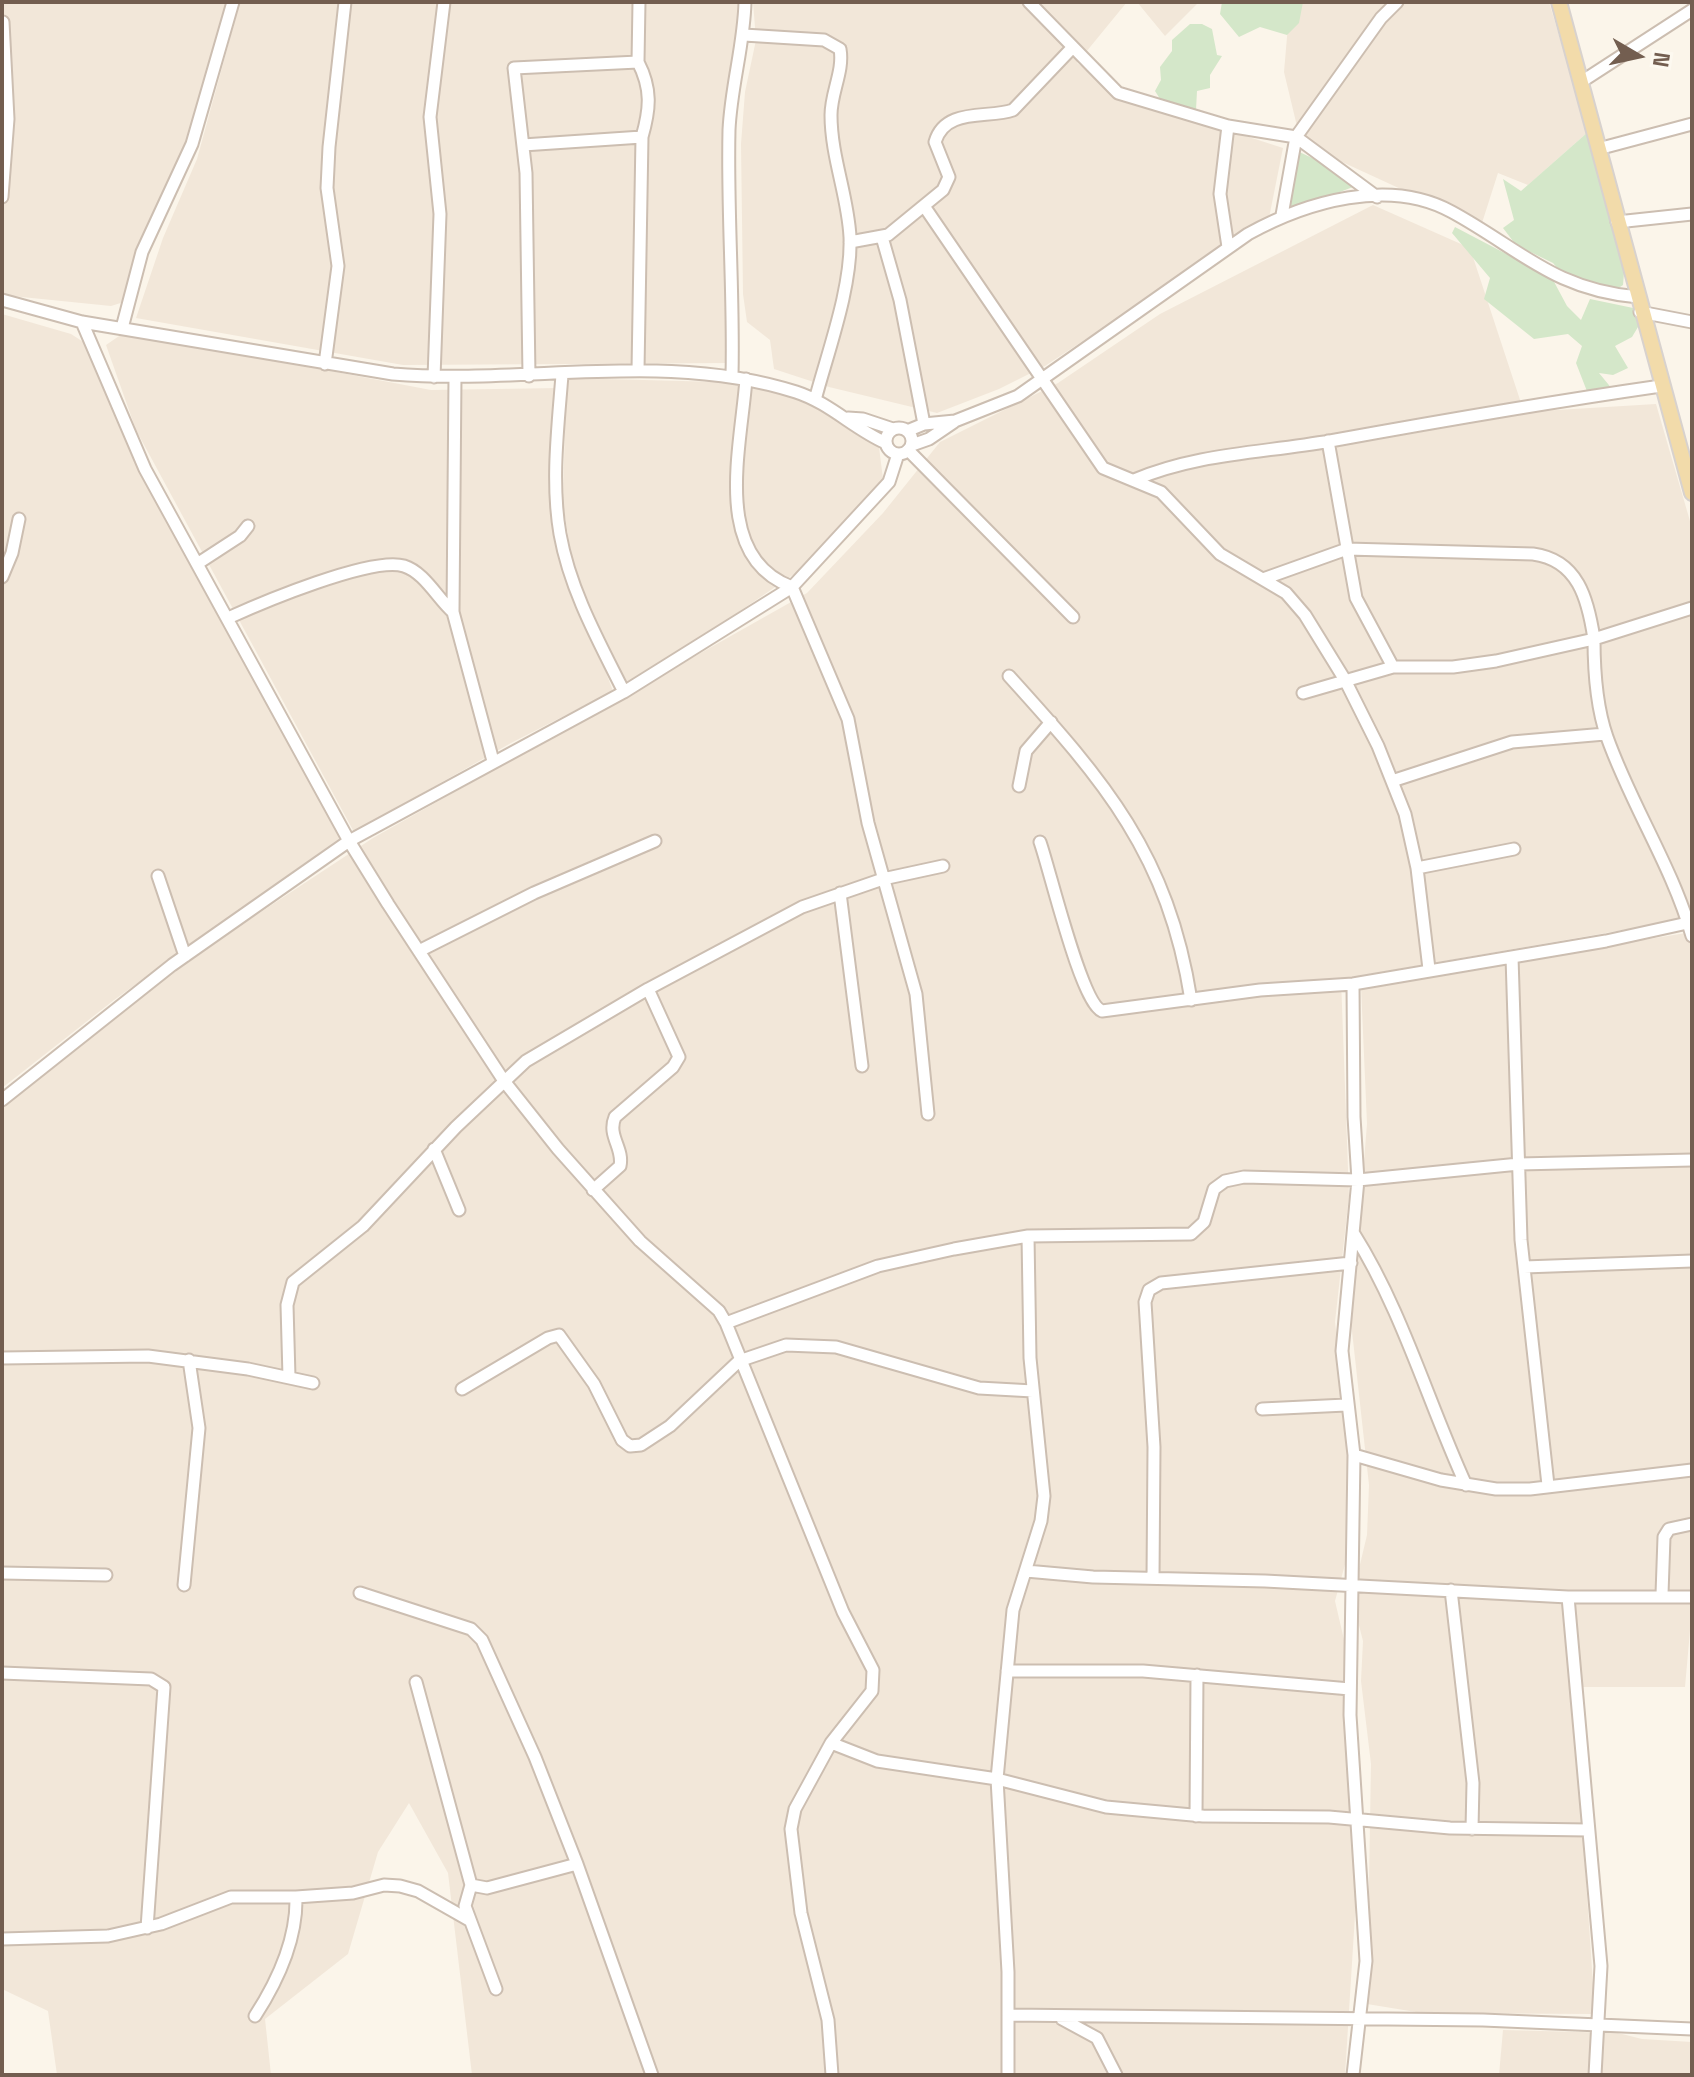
<!DOCTYPE html>
<html>
<head>
<meta charset="utf-8">
<style>
	body { margin:0 }
	#map { position:relative; width:1694px; height:2077px; overflow:hidden; background:#fbf5ea; font-family:"Space Grotesk",sans-serif }
	canvas { display:block }
	.frame { position:absolute; inset:0; border:4px solid #735e50; pointer-events:none }
	.north { position:absolute; left:1598px; top:16px; width:80px; height:80px; -webkit-text-stroke:6px #fdf9f0; paint-order:stroke; rotate:99deg; font-size:22px; font-weight:700; line-height:32px; text-align:center; color:#735e50 }
	.north::after { content:''; display:block; margin:auto; width:28px; height:36px; background:#735e50; clip-path:polygon(50% 0,100% 100%,50% 72%,0 100%) }
</style>
</head>
<body>
<div id="map">
<canvas width="1694" height="2077"></canvas>
<div class="frame"></div>
<div class="north">N</div>
</div>
<script>
const ctx = document.querySelector('canvas').getContext('2d');
ctx.lineJoin = 'round';
function paint(path, color) { ctx.fillStyle = color; ctx.fill(path, 'evenodd'); }
function strokePath(path, color, width, dash) { ctx.strokeStyle = color; ctx.lineWidth = width; ctx.lineCap = dash ? 'butt' : 'round'; ctx.setLineDash(dash || []); ctx.stroke(path); }
paint(new Path2D(`
	M2,2h224l-39,143 -60,156 -16,5 -109,-11z
	M240,2h503l-11,91v270l-329,2 -267,-47 27,-80 34,-79z
	M753,2h374l-50,61 54,36 152,49 -14,70 -224,148 -46,23 -62,24 -108,-26 -55,-18 -4,-29 -23,-18 -4,-28 -2,-150 4,-52 11,-52z
	M1137,2h62l-34,34z
	M1290,2h259l39,130 -60,53 -30,-12 -17,53 -180,-83 -17,-71z
	M1373,205l97,43 54,164 132,-8 36,124v390l-351,61 8,217 -14,126 18,152v61l-18,66 10,43 13,223 -13,208h-873l-24,-202 -39,-70 -31,49 -30,102 -83,65 6,56h-214l-9,-64 -46,-22v-884l180,-141 191,-126 434,-245 76,-80 57,-71 118,-59 102,-69z
	M2,314l69,20 17,11 24,63 34,70 198,357 -230,165 -112,88z
	M125,332l306,58 128,-2 -4,118 11,62 47,123 -102,52 -157,89 -218,-402 -30,-85z
	M566,378l155,4 80,15 58,28 20,22 4,32 -77,87 -132,90 -51,29 -50,-118 -10,-63z
	M1692,932v676l-7,79h-112l22,327 -173,-1 -55,-9 4,-240 -10,-83 2,-40 -11,-43 15,-63 2,-50 -18,-163 16,-198 -6,-138z
	M1503,2030l115,3 24,6 50,3v33h-193z`), '#f2e7d9');
paint(new Path2D(`
	M1222,2h81l-4,21 -12,12 -27,-8 -21,10 -19,-23z
	M1190,24h12l10,5 5,26 5,1 -12,19v13l-13,3 -1,19 -34,-8 -7,-11 6,-11 -1,-13 12,-16v-11z
	M1588,132l36,141 -1,12 -9,6 -49,-14 -12,-14 -37,-18 -13,-17 11,-8 -11,-41 18,12z
	M1291,148l55,26 12,11 -72,28z
	M1455,227l97,51 15,28 14,14 9,-21 48,10 3,13 -9,15 -17,9 13,22 -15,7 -14,-2 14,17 -7,11 -16,-2 -14,-36 6,-17 -14,-12 -34,5 -50,-40 6,-21 -38,-45z`), '#d4e7c9');
const minor = new Path2D(`
	M1029,2l89,91 110,33 68,11 81,60
	M744,35l80,5 16,9c4,22 -9,43 -9,66 0,42 17,81 19,122 2,50 -22,114 -35,163
	M638,62c14,27 12,47 4,75
	M1581,82l111,-72
	M523,145l119,-8 -4,233
	M1598,149l94,-25
	M2,197l6,-78 -5,-97
	M924,206l179,262 58,24 59,62 66,39 19,22 40,65 33,66 27,68 12,54 12,101
	M1282,215l14,-78 85,-119 16,-16
	M1617,222l75,-8
	M882,237l18,63 24,124
	M850,242l38,-7 55,-45 6,-13 -14,-35c10,-35 53,-23 78,-32l59,-62
	M1228,247l-8,-53 8,-68
	M2,300l80,22 311,52c134,11 272,-24 403,18 34,11 58,37 90,51
	M1640,312l52,10
	M82,322l63,147 204,372 39,63 116,177 54,68 82,92 79,70 7,12 117,289 30,58 -1,21 -41,52 46,18 120,18 109,28 97,9 126,1 121,11 138,2
	M122,328l20,-76 50,-108 41,-142
	M325,364l13,-98 -11,-78 2,-41 16,-145
	M562,375c-4,52 -11,107 -2,159 10,56 39,108 64,158
	M529,376l-3,-203 -12,-105 124,-6 1,-60
	M732,376c2,-82 -5,-164 -3,-246 2,-44 15,-85 16,-128
	M434,377l6,-163 -10,-97 14,-115
	M455,377l-2,235 40,149
	M746,379c-5,69 -35,178 46,208l56,132 20,104 48,171 12,120
	M848,418l15,1 30,10
	M886 441a13 13 0 1 1 26 0a13 13 0 1 1-26 0Z
	M907,431l17,-7 31,-3 63,-25 230,-162c58,-32 141,-57 204,-22 68,37 102,78 186,85
	M1328,441l28,157 37,69
	M912,445l17,-6 25,-17
	M908,450l165,167
	M1134,480c64,-27 128,-27 196,-39 110,-20 220,-39 331,-55
	M197,564l43,-28 8,-10
	M2,577l10,-24 7,-34
	M1263,579l84,-30 186,5c45,6 55,45 61,85l98,-31
	M228,618c33,-15 144,-62 176,-52 20,6 34,33 49,46
	M1009,676c96,106 159,178 182,324
	M1303,693l90,-26h60l43,-6 98,-22c0,33 2,67 13,98 24,68 65,129 85,199
	M1392,781l120,-39 93,-8
	M1019,786l7,-35 25,-29
	M1040,842c10,28 41,161 62,169l158,-21 93,-6 253,-43 86,-19
	M1417,868l97,-19
	M158,876l27,80
	M840,893l22,173
	M419,951l115,-58 121,-52
	M1512,957l9,283 27,245
	M2,1100l170,-135 177,-124 275,-149 168,-105 97,-105 9,-28
	M434,1149l25,61
	M593,1190l27,-24c4,-18 -13,-30 -5,-49l58,-50 6,-10 -31,-68
	M1354,1234c48,76 74,168 112,251
	M1524,1267l168,-6
	M726,1323l152,-57 76,-17 74,-13 163,-2 13,-12 10,-33 11,-8 19,-4 114,3 161,-16 173,-4
	M2,1358l146,-2 100,13 65,14
	M289,1377l-2,-72 6,-23 70,-56 93,-99 70,-66 122,-72 154,-82 81,-28 60,-13
	M462,1389l86,-51 11,-3 35,49 28,56 8,6 11,-1 29,-19 69,-65 47,-16 50,2 143,41 54,3
	M1262,1409l84,-4
	M1354,1455l87,25 55,9h34l162,-19
	M1026,1571l67,6 172,4 303,16
	M2,1573l104,2
	M1153,1578l1,-131 -9,-145 4,-12 12,-7 190,-20
	M184,1585l15,-157 -10,-68
	M1451,1590l22,193 -1,46
	M360,1593l111,36 11,11 53,117 42,107 75,211
	M1662,1594l2,-57 5,-8 23,-5
	M1007,1671h136l207,18
	M2,1673l149,6 13,8 -17,241
	M416,1682l55,203 16,3 90,-24
	M831,1743l-36,66 -4,20 10,84 27,107 4,55
	M1196,1816l1,-141
	M471,1885l-6,21 31,83
	M296,1897l57,-4 31,-8 16,1 18,5 51,29
	M2,1939l106,-3 53,-12 70,-27h65c1,42 -19,85 -41,119
	M1008,2015l475,5 209,9
	M1062,2019l35,19 19,37
	M1008,2075v-103l-11,-193 16,-169 28,-89 3,-25 -14,-138 -2,-122
	M1353,2075l13,-114 -16,-246 4,-260 -12,-104 16,-171 -4,-63 -1,-133
	M1595,2075l6,-109 -33,-369h124`);
const major = new Path2D(`
	M1559,2l133,491`);
strokePath(minor, '#ccbeb1', 15);
strokePath(major, '#d8d2ce', 18);
strokePath(minor, '#fff', 11);
strokePath(major, '#f2dbaa', 14);
</script>
</body>
</html>
